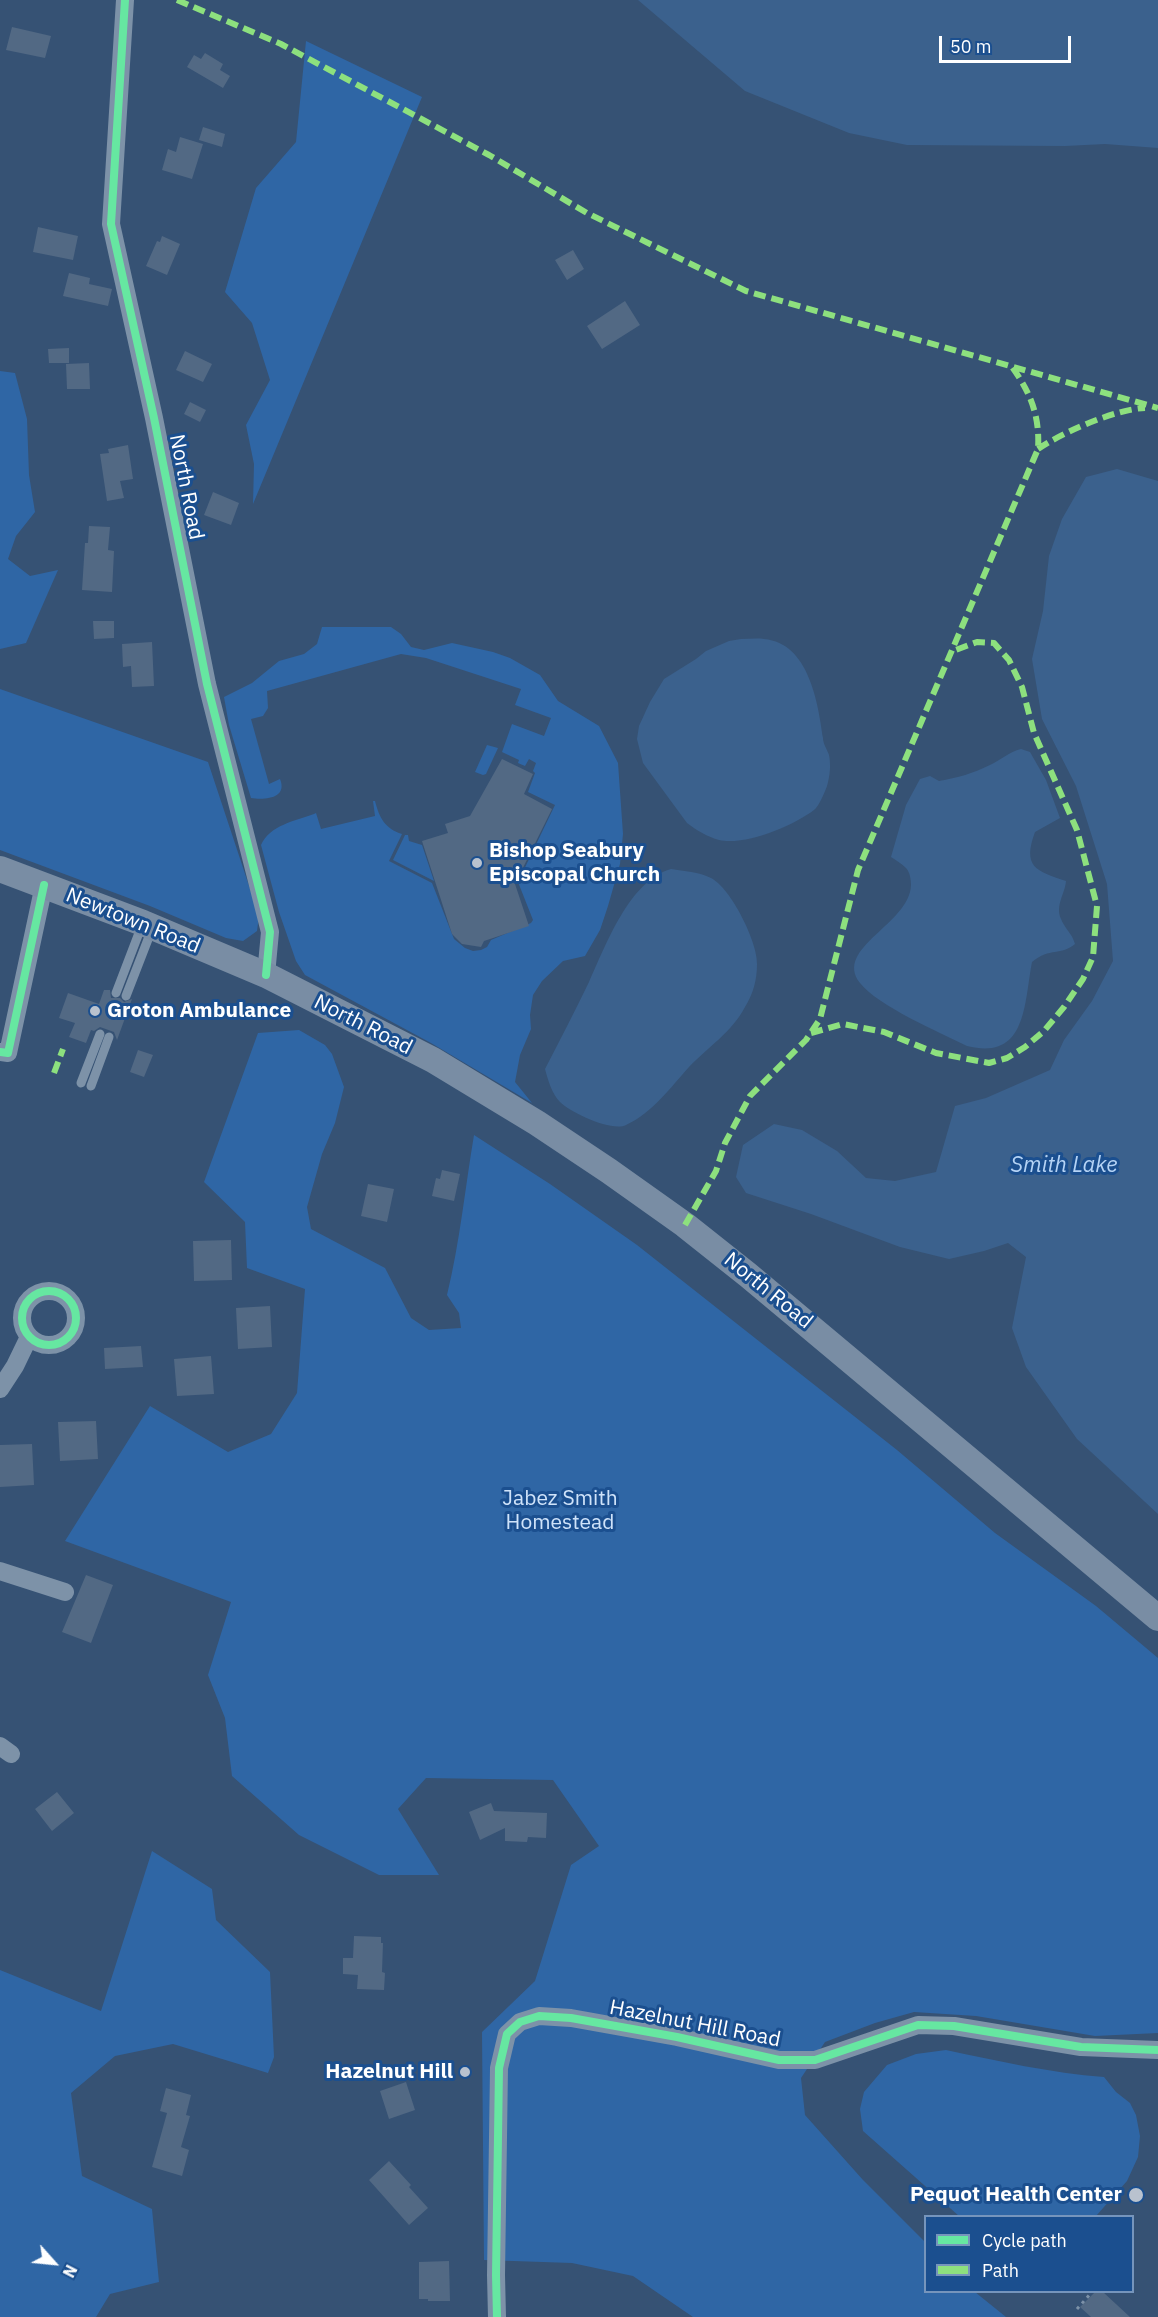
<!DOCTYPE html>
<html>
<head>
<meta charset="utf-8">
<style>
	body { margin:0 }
	#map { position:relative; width:1158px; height:2317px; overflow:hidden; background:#365274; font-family:"IBM Plex Sans",sans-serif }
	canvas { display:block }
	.legend { position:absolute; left:924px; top:2215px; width:210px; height:78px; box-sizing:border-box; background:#1b4f8f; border:2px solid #7695bc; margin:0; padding:8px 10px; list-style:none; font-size:18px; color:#fff }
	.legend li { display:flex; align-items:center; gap:12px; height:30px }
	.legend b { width:30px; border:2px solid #7695bc }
	.north { position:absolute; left:24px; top:2233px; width:60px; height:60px; -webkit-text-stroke:4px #1b4f8f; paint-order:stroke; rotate:117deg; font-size:16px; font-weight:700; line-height:24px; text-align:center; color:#fff }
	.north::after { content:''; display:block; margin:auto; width:21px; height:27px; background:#fff; clip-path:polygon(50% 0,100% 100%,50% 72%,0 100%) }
	.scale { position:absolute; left:939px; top:36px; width:132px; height:27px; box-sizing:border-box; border:3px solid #fff; border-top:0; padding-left:8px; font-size:18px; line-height:21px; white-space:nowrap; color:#fff; -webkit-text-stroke:4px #1b4f8f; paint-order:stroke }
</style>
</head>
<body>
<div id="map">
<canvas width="1158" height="2317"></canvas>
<ul class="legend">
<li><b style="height:8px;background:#66e7a1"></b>Cycle path</li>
<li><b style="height:8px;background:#8de07e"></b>Path</li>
</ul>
<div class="north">N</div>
<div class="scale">50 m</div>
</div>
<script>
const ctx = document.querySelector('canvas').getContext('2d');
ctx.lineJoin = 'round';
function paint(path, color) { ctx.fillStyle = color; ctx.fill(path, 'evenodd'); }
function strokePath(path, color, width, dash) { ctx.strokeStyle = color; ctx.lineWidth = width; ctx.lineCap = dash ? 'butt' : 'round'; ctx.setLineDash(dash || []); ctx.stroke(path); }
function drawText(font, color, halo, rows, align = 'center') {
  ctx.font = font + ' "IBM Plex Sans",sans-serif'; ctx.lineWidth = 6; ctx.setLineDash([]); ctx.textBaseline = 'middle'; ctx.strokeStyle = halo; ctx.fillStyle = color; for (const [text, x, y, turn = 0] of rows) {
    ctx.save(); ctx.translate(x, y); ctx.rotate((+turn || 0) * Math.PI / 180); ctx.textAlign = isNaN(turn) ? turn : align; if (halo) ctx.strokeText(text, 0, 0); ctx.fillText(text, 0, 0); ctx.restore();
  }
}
paint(new Path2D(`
	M306,41l116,56 -169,407 1,-40 -8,-39 24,-45 -18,-57 -27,-31 31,-104 40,-46z
	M0,371l15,2 12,46 2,56 6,37 -19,24 -8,23 22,17 28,-6 -32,73 -26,6z
	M322,627h69l10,7 10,13 13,3 28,-7 41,9 17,6 30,17 18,26 41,25 19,37 5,71 -3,30 -12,42 -8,24 -15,26 -22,5 -21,20 -9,14 -3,20 1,14 -11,26 -5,27 17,21 -101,-60 -126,-68 -9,-14 -17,-49 -18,-67c9,-20 34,-24 53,-31l2,-1 5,16 54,-13 -2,-15h2c4,16 10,28 27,33l-13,27 43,22 22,56 11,9 8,3 8,-1 6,-3 4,-7 40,-17 2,-3 -15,-38 37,-77 -27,-13 7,-19 -2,-2 3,-8 -7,-4 -4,7 -7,-3 1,-3 -17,-8 10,-28 32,12 7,-18 -36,-13 6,-16 -95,-31 -25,-4 -134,37 1,17 -5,8 -12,3 18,65 11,-5c8,20 -16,21 -29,19l-22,-73 -5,-28 28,-14 27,-22 25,-7 13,-10z
	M0,689l208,73 51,154 -2,15 -14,10 -17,-3 -76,-32 -150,-56z
	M487,745l11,3 -12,26 -3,1 -8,-3z
	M405,835h3l1,6 13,4 12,36 -41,-21z
	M299,1030l26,15 7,9 12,33 -9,36 -13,31 -15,53 4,22 74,39 26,50 18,12 32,-2 -2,-15 -12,-18c13,-53 18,-107 27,-160l76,49 87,61 260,205 98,83 101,73 62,52v375l-63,3 -119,-20 -62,-4 -39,11 -50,19 -24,36 4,37 58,65 62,62 1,50h49l31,25h-313l-60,-41 -61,-13 -88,-3 -2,-228 53,-51 36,-116 28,-19 -46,-66 -127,-2 -28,31 41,66h-60l-80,-40 -67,-59 -7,-58 -17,-43 23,-73 -166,-61 85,-135 78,46 43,-18 26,-41 8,-104 -58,-21 -2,-46 -41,-40 54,-149z
	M152,1851l60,38 4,31 54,52 4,85 -6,16 -95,-29 -58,12 -44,37 11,83 70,33 7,73 -49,12 -14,23h-96v-347l101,41z
	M946,2050c52,11 105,23 158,27l12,15 14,11 6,12 4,21 -2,21 -11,24 -31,35h-137l-96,-85 -3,-22 4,-17 23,-27 29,-11z`), '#2f66a5');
paint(new Path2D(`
	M638,0h520v148l-53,-4 -40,2 -158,-1 -58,-12 -104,-42z
	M1117,469l41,12v1033l-81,-75 -51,-72 -14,-39 14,-71 -18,-14 -24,8 -35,8 -49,-12 -89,-33 -65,-21 -10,-16 7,-32 31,-21 28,6 35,21 29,27 29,3 41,-9 19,-66 31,-8 64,-28 14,-30 28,-39 21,-40 -6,-77 -31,-98 -34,-67 -10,-60 11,-48 6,-55 13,-37 24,-42z
	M741,639c8,0 16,-1 23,0 45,4 54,64 59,99 0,6 4,11 6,17 2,10 1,21 -2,31 -3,8 -8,20 -13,24 -21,16 -69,36 -95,30 -11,-3 -23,-10 -32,-17l-44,-60 -6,-24 2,-13 11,-24 14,-23 32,-20 10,-8 23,-10z
	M1021,749l9,3 16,28 14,38 -25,14c-13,35 1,39 31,49 -1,13 -11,24 -5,38 4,10 11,14 14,25 -14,12 -25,3 -43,18 -8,42 -5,99 -65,84 -28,-14 -89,-40 -107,-63 -27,-35 50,-59 51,-98 0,-5 -1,-13 -5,-17 -4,-4 -10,-8 -15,-11l15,-52 14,-26 10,-3 9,5c18,-3 35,-8 51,-16 11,-5 19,-13 31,-16z
	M671,869c13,2 28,3 40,9 20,10 47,65 46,86 0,16 -4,30 -12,43 -13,25 -37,40 -56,60 -18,20 -37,46 -63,58 -14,7 -55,-12 -66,-23 -8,-8 -12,-22 -15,-33 15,-29 30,-58 44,-87 17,-37 40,-101 82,-113z`), '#3b618d');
paint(new Path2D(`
	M12,27l39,9 -6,22 -39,-8z
	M205,53l18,11 -3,6 10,6 -7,12 -36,-21 7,-12 7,4z
	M203,127l22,7 -3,13 -23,-7z
	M180,137l23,7 -11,35 -30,-9 6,-21 8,3z
	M38,227l40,9 -5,24 -40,-8z
	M162,236l18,8 -13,31 -21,-9 11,-25 3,1z
	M573,250l11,19 -17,11 -12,-20z
	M69,273l21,5 -1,6 23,5 -4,17 -45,-10z
	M625,301l15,24 -38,24 -15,-23z
	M69,348v15h-20l-1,-14z
	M185,351l27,13 -9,18 -27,-12z
	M89,363l1,26h-23l-1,-25z
	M190,402l16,8 -6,12 -16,-8z
	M128,445l5,34 -13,2 4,17 -17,3 -7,-47 9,-1 -1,-4z
	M213,492l26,11 -8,22 -27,-10z
	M89,526l21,1 -2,23 6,1 -2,41 -30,-2 3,-47h3z
	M93,621h21v17l-20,1z
	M152,642l2,44 -22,1 -1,-21 -8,1 -1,-23z
	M502,759l31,15 -9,20 28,15 -37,75 14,42 -45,15 -3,6 -19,-3 -10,-10 -30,-93 26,-8 -3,-9 25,-8z
	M104,990h6l1,8h9l4,4 8,-3 -15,41 -3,-8 -14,-5 -6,4 -3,-1 -5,13 -17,-6 6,-14 -16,-5 9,-25 31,11z
	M138,1050l15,5 -9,22 -14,-5z
	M442,1170l18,4 -6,27 -22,-5 4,-18 4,1z
	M368,1184l26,5 -7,33 -26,-6z
	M231,1240l1,40 -38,1 -1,-40z
	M270,1306l2,41 -34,2 -2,-41z
	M141,1346l2,21 -38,2 -1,-21z
	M211,1356l3,38 -37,2 -3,-37z
	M96,1421l2,38 -38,2 -2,-39z
	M32,1444l2,41 -34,2v-42z
	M86,1575l27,10 -22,58 -29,-11z
	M57,1792l17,21 -22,18 -17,-22z
	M491,1803l3,8 53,2 -1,25 -18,-1 -1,5 -22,-1v-13l-25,12 -11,-28z
	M354,1936l27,1v6h2l-1,29 3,1 -1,17 -27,-1 1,-14 -15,-1v-16h10z
	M406,2082l9,28 -26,9 -9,-28z
	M166,2088l25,7 -5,20 4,1 -9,31 8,3 -7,26 -30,-9 15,-54 -7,-2z
	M389,2161l22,24 -2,2 19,21 -19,17 -40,-45z
	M449,2261l1,40h-22v-2h-9v-37z
	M1095,2292h8l27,25h-39l-11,-10z`), '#526984');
strokePath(new Path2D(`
	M1077,2309l15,-17`), '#7d92a8', 3, [3, 4.5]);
strokePath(new Path2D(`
	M116,993l26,-68
	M126,996l26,-67
	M81,1083l19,-49
	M91,1086l18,-49`), '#7d92a8', 9);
strokePath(new Path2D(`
	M125,0l-14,224 43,194 53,266 63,248 -4,43
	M0,1052l8,1 36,-168
	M22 1318a27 27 0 1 1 54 0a27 27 0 1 1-54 0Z
	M0,1389l15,-23 14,-29
	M0,1571l65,21
	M0,1746l11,8
	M497,2317l-1,-42 3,-207 8,-34 13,-12 19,-6 32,2 106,19 102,23h36l103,-35 36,1 127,21 77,3`), '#7d92a8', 18);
strokePath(new Path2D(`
	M0,869l143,54 123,52 167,85 104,63 72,48 76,54 63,50 410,343`), '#798da4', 26);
strokePath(new Path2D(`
	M177,0l104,44 208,111 98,58 159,78 412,117
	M1038,449c25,-17 78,-40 107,-41
	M811,1033l32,-9 41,8 52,21 53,10 18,-5 18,-11 19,-16 20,-24 19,-28 10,-22 4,-51 -20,-76 -43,-97 -12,-46 -13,-27 -15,-17 -17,-1 -24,9
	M54,1073l9,-24
	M685,1225l31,-54 9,-28 25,-47 56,-56 14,-21 38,-149 180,-421c2,-32 -7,-56 -26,-82`), '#8de07e', 6, [12, 6]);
strokePath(new Path2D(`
	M125,0l-14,224 43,194 53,266 63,248 -4,43
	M0,1052l8,1 36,-168
	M22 1318a27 27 0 1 1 54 0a27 27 0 1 1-54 0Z
	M497,2317l-1,-42 3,-207 8,-34 13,-12 19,-6 32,2 106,19 102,23h36l103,-35 36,1 127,21 77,3`), '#66e7a1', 8);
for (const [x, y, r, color] of [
	[477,863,6,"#b9c2ce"],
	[95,1011,6,"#b9c2ce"],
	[465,2072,6,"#b9c2ce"],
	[1136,2195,8,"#b9c2ce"]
]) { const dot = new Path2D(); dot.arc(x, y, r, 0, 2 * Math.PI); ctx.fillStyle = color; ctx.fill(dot); strokePath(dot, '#1b4f8f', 2); }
drawText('21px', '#fff', '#1b4f8f', [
	["North Road",186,487,79],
	["Newtown Road",133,921,22],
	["North Road",363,1025,27],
	["North Road",768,1291,39],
	["Hazelnut Hill Road",695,2024,11]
]);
drawText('bold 21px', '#fff', '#1b4f8f', [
	["Bishop Seabury",489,851],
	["Episcopal Church",489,875],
	["Groton Ambulance",107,1011],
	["Hazelnut Hill",453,2072,"right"],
	["Pequot Health Center",1122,2195,"right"]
], 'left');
drawText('21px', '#cfe3fa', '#1b4f8f', [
	["Jabez Smith",560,1499],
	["Homestead",560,1523]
]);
drawText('italic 22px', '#b5d3f5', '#1b4f8f', [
	["Smith Lake",1064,1166]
]);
</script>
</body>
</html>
